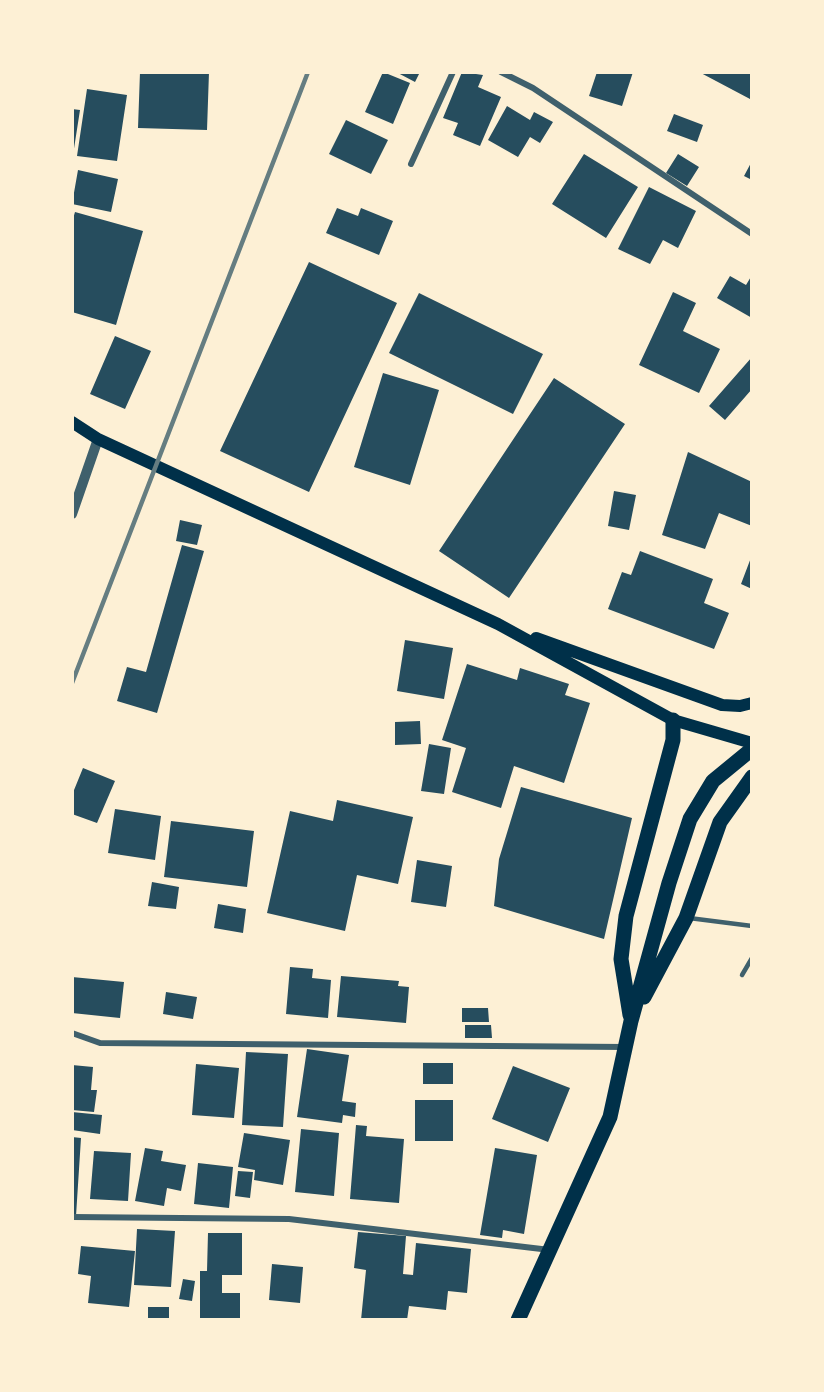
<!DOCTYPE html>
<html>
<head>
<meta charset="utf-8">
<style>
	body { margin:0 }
	#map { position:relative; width:824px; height:1392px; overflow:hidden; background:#fdf0d5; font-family:Raleway,sans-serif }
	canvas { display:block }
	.frame { position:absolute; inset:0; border:74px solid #fdf0d5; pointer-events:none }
</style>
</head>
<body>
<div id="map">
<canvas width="824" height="1392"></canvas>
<div class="frame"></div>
</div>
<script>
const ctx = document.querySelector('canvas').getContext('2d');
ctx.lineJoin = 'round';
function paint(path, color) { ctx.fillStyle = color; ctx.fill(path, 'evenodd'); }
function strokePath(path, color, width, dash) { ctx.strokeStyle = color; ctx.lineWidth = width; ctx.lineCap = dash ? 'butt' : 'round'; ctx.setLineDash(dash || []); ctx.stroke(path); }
paint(new Path2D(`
	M140,72h69l-2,58 -69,-2z
	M383,72l27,11 -17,41 -28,-12z
	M396,72h24l-5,10z
	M462,72l21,3 -5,12 23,10 -21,49 -27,-11 5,-12 -15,-5z
	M597,72h36l-11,34 -33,-10z
	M699,72h53v24l-2,3z
	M87,89l40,6 -10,66 -40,-5z
	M507,106l23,14 4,-8 19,10 -13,21 -10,-6 -12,20 -30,-17z
	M72,109l8,1 -7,45h-1z
	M674,114l29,11 -6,17 -30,-11z
	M346,120l42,20 -17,34 -42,-20z
	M584,154l54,33 -32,51 -54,-34z
	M678,154l21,13 -12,19 -21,-13z
	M752,161v19l-8,-4z
	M78,170l40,9 -7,33 -39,-8z
	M649,187l47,24 -18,37 -15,-8 -13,24 -32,-15z
	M337,208l21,8 3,-8 32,13 -14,34 -53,-22z
	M75,212l68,19 -27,94 -44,-13v-90z
	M309,262l88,41 -88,189 -89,-41z
	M752,275v43l-35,-20 13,-22 16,9z
	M673,292l23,11 -13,28 37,18 -21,44 -60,-28z
	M419,293l124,61 -30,60 -124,-61z
	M115,336l36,15 -26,58 -35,-15z
	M752,357v32l-27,31 -16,-14z
	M383,373l56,17 -29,95 -56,-18z
	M554,378l71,46 -116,174 -70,-47z
	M688,452l64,30v44l-33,-13 -14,36 -43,-14z
	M614,491l22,4 -7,35 -21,-4z
	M180,520l22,5 -5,20 -21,-4z
	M182,545l22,6 -47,162 -40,-12 10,-34 19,5z
	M640,551l73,28 -9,24 25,10 -15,36 -106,-40 14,-37 9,3z
	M752,555v34l-11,-5z
	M405,640l48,8 -9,51 -47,-8z
	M467,664l50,16 3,-12 49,16 -4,11 25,8 -26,80 -50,-17 -13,42 -49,-16 14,-44 -24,-8z
	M420,721l1,23 -26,1v-23z
	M429,744l22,4 -7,46 -23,-3z
	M83,768l32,13 -18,42 -25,-9v-19z
	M521,787l111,31 -28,121 -110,-33 5,-47z
	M337,800l76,17 -15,67 -41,-9 -12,56 -78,-18 23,-102 43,10z
	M115,809l46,7 -6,44 -47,-7z
	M171,821l83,10 -7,56 -83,-10z
	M417,860l35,6 -6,41 -35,-5z
	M152,882l27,5 -3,22 -28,-3z
	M218,904l28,5 -3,24 -29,-5z
	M290,967l23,2 -1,9 19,2 -3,38 -42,-4z
	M341,976l58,5 -1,5 11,1 -3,36 -69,-6z
	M72,977l52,5 -4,36 -48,-5z
	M166,992l31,5 -4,22 -30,-5z
	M462,1008h26l1,14h-27z
	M465,1025h26l1,13h-27z
	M307,1049l42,6 -7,46 14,2 -1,14 -12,-2 -1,8 -45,-6z
	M246,1052l42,2 -5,73 -41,-2z
	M423,1063h30v21h-30z
	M196,1064l43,4 -5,50 -42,-3z
	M72,1065l21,2 -2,23h6l-3,22 -22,-2z
	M513,1066l57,22 -22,54 -56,-23z
	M415,1100h38v41h-38z
	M72,1112l30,3 -2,19 -28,-4z
	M356,1125l11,1 -1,10 38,3 -5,64 -49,-4z
	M301,1129l38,4 -5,63 -39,-4z
	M244,1133l46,7 -7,45 -29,-5 1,-10 -17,-3z
	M72,1137l9,1 -5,78h-4z
	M145,1148l18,3 -2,10 25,4 -5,26 -14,-3 -3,18 -29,-5z
	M495,1148l42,7 -13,79 -21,-4 -1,8 -22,-3z
	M94,1151l37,2 -3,48 -38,-2z
	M198,1163l35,4 -4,41 -35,-4z
	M238,1171l15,1 -3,26 -15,-2z
	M137,1229l38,2 -4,56 -37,-2z
	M358,1232l48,4 -3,38 10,1 3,-32 55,6 -4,44 -19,-2 -2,19 -37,-4 -2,14h-46l5,-50 -12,-2z
	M208,1233h34v42h-20v18h18v27h-40v-49h7z
	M81,1246l54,5 -6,56 -41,-4 3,-27 -13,-2z
	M272,1264l31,3 -3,36 -31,-3z
	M183,1279l12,2 -3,20 -13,-2z
	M148,1307h21v13h-21z`), '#264d5e');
strokePath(new Path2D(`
	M689,918l63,8
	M742,975l10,-17`), '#3f606c', 4.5);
strokePath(new Path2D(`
	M501,72l32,16 219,146
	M411,164l42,-92
	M72,1033l28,10 526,4
	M72,1217l217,2 261,31`), '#3f606c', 6);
strokePath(new Path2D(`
	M72,514l26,-75`), '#3f606c', 10);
strokePath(new Path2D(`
	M72,422l26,17 400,185 175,96 79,23
	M536,638l186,67 18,1 12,-3`), '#003049', 12);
strokePath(new Path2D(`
	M644,997l42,-79 34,-96 32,-45
	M630,1015l-9,-56 5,-43 47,-176v-20
	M518,1320l92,-203 21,-96 38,-138 21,-64 23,-38 39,-32`), '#003049', 15);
strokePath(new Path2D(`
	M72,683l236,-611`), '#657d81', 4.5);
</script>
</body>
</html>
